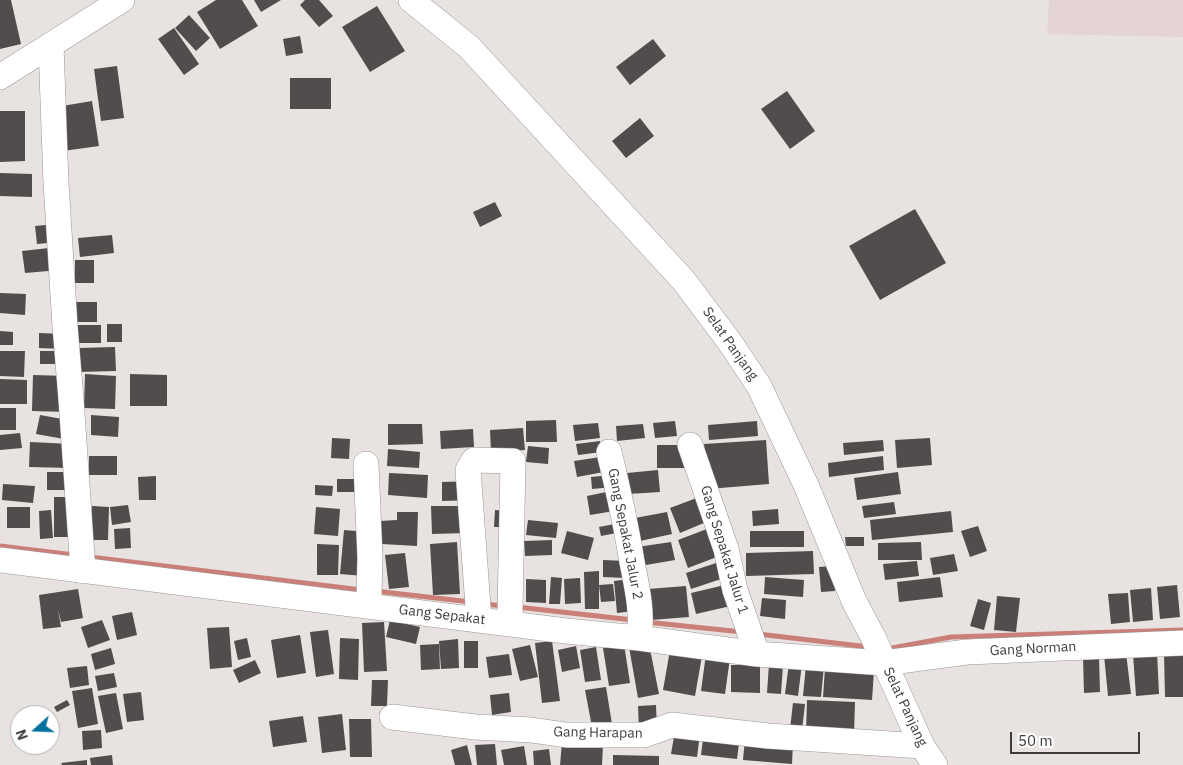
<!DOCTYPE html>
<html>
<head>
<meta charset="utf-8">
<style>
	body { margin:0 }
	#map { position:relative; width:1183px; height:765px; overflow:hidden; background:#e8e2e1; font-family:"IBM Plex Sans",sans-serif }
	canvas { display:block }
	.north { position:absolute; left:10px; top:705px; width:50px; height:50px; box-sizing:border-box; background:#fff; border:1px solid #b2b1b1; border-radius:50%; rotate:250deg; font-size:14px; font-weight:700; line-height:20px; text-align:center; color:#3e3c3c }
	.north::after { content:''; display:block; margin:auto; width:18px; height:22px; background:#02709c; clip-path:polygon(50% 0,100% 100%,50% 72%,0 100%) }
	.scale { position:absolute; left:1010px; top:732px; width:130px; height:22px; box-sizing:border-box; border:2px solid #3e3c3c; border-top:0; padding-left:6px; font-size:15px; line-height:18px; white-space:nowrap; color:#3e3c3c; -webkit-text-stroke:4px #fff; paint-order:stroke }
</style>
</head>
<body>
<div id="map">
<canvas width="1183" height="765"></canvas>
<div class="north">N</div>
<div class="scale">50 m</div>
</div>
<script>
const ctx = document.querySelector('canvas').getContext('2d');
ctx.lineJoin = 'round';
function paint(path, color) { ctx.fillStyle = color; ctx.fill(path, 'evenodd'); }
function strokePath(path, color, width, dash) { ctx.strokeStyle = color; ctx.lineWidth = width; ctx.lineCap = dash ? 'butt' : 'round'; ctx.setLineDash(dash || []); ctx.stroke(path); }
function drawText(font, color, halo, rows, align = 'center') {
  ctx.font = font + ' "IBM Plex Sans",sans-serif'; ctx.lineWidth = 5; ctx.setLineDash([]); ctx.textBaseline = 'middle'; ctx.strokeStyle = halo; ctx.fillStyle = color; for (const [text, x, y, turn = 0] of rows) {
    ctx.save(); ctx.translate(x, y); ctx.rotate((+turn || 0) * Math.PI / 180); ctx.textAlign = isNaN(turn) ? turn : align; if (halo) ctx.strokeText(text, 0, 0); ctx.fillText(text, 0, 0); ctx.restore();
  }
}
paint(new Path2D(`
	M1049,0h134v37l-136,-3z`), '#e4d5d4');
strokePath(new Path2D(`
	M0,546l74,9
	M90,557l272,33
	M375,591l96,11
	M485,604l18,2
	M517,607l116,13
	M646,622l96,10
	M758,634l111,13
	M887,649l64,-12 232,-7`), '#cb7f79', 5);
paint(new Path2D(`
	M0,0h11l10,44 -21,5z
	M216,0h26l16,26 -38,23 -23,-37z
	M254,0h27l-20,12z
	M305,0h14l14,16 -14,11 -19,-22z
	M377,6l28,45 -35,21 -28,-45z
	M189,15l21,23 -14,13 -21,-23z
	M174,28l25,36 -15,11 -26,-36z
	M300,36l3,17 -17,3 -3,-17z
	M653,39l13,17 -36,29 -14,-18z
	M117,66l7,52 -23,3 -7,-52z
	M290,78h41v31h-41z
	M787,91l28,40 -25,18 -29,-40z
	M92,101l7,45 -36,5 -7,-44z
	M0,111h25v50l-25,1z
	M640,118l14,18 -28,22 -14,-17z
	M0,173l32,1v23l-32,-1z
	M495,202l7,14 -22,11 -7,-15z
	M915,209l31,54 -66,37 -31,-54z
	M57,224l2,18 -22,2 -2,-18z
	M112,235l2,18 -34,4 -2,-19z
	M58,247l2,23 -35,3 -3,-22z
	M75,260h19v23h-19z
	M0,293l26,1 -1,21 -25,-2z
	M76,302h21v20h-21z
	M107,324h15v18h-15z
	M77,325h24v18h-24z
	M0,331l13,1v13h-13z
	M39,333l24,1v15l-24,-1z
	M115,347l1,24 -37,1 -1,-24z
	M0,351h25l-1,26 -24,-1z
	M40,351h25l1,13h-26z
	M85,374l31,2 -1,33 -31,-1z
	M130,374l37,1v31h-37z
	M33,375l35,1 -1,36 -35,-1z
	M0,379l27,1v24h-27z
	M0,408h16v22h-16z
	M40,415l28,5 -4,19 -28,-5z
	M91,415l28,2 -1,20 -27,-2z
	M556,420l1,22h-31v-21z
	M675,421l2,15 -22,2 -2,-15z
	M757,421l1,15 -49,4 -1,-15z
	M598,423l2,15 -25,3 -2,-16z
	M388,424h34l1,20 -35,1z
	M643,424l2,14 -28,3 -1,-15z
	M523,428l2,22 -34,2 -1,-22z
	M473,429l1,18 -33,2 -1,-18z
	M20,433l2,15 -22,2v-15z
	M332,438l18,1 -1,20 -18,-1z
	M930,438l2,27 -35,3 -2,-28z
	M766,440l3,44 -61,5 -4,-45z
	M883,440l1,11 -40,4 -1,-12z
	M600,441l2,11 -24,3 -2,-11z
	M30,442l41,2 -1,24 -41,-1z
	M657,445h28v23h-28z
	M528,446l21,2 -1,16 -22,-2z
	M388,449l32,3 -1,16 -32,-2z
	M89,456h28v19h-28z
	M607,456l2,15 -32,6 -3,-16z
	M883,456l1,14 -55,7 -1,-14z
	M658,470l2,22 -32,2 -1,-21z
	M47,472h20v18h-20z
	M898,472l3,22 -44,6 -3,-22z
	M389,473l39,2 -1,23 -39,-3z
	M612,475l1,12 -21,2 -1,-12z
	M156,476v24h-17l-1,-23z
	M337,479h25l-1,13h-24z
	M477,481v19l-35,1v-19z
	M3,484l32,2 -2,17 -31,-3z
	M315,485l18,1 -1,10 -17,-1z
	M616,490l4,20 -30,5 -3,-19z
	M702,496l9,24 -31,13 -10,-25z
	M54,497h18v40h-18z
	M894,502l2,12 -32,4 -2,-12z
	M128,505l3,17 -19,3 -2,-18z
	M92,506l17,1 -1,33h-17z
	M431,506h35l1,27 -35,1z
	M7,507h23v21h-23z
	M316,507l24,2 -2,27 -24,-2z
	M778,509l1,15 -26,2 -1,-15z
	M51,510l2,28 -13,1 -1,-28z
	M495,510l12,1 -1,16h-12z
	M951,511l2,21 -81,8 -2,-20z
	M397,512h21l-1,34 -35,-2 -2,-23 17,-1z
	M667,512l5,22 -32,7 -5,-23z
	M528,520l30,3 -2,15 -30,-3z
	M620,523l2,9 -21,4 -2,-9z
	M978,526l9,25 -17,6 -9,-26z
	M712,527l10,28 -34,13 -10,-28z
	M130,528l1,20 -16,1 -1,-20z
	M344,530l24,2 -4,44 -24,-2z
	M567,531l27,7 -6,22 -27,-7z
	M750,531h54v16h-54z
	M845,537h19v9h-18z
	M552,540v15l-27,1 -1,-15z
	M457,542l3,52 -27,1 -3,-51z
	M671,542l4,18 -35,6 -3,-19z
	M921,542l1,18h-44v-17z
	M317,544l22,1 -1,30h-21z
	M813,551l1,23 -68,2v-23z
	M405,553l4,34 -20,2 -4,-34z
	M954,554l4,17 -25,4 -3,-17z
	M603,560l24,1 -1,17 -23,-1z
	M722,561l5,16 -36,12 -5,-16z
	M917,561l2,15 -34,4 -2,-16z
	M833,566l2,25 -14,1 -2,-25z
	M599,571v38h-14l-1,-37z
	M551,577l11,1 -2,26h-11z
	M765,577l39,3 -1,17 -39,-3z
	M940,577l3,20 -44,5 -2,-20z
	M580,578l1,25 -16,1 -1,-25z
	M526,579l20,1v23l-20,-1z
	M630,579l4,32 -17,2 -3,-32z
	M613,584l2,17 -14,1 -2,-17z
	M729,584l6,21 -39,9 -5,-21z
	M1177,585l3,32 -20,2 -3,-32z
	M686,586l3,31 -38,3 -3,-31z
	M1151,588l2,32 -20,2 -3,-32z
	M78,589l5,29 -22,4 -3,-13 3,18 -18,2 -4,-34z
	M1128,593l2,29 -19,2 -3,-30z
	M997,596l23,2 -4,34 -22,-2z
	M762,598l24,2 -1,19 -25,-3z
	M978,599l13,4 -7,27 -14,-4z
	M132,612l5,23 -20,5 -5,-24z
	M102,620l8,20 -22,8 -7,-21z
	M390,620l30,7 -4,17 -30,-7z
	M384,622l3,49 -23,1 -2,-49z
	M229,627l3,40 -22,2 -3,-41z
	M328,630l6,44 -18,3 -6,-45z
	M300,635l6,38 -29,5 -6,-38z
	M247,638l4,19 -13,3 -4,-19z
	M340,638l19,1 -1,41 -19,-1z
	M458,639l1,29 -18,1 -2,-28z
	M464,641h14v27h-14z
	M552,641l8,60 -18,2 -7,-60z
	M439,644l1,25 -19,1 -1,-25z
	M624,644l6,39 -21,3 -6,-38z
	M649,644l10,50 -21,4 -9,-51z
	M530,645l8,32 -18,4 -8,-32z
	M576,646l4,22 -18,4 -4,-22z
	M596,647l5,33 -16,2 -5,-32z
	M111,648l4,16 -20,6 -4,-16z
	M670,650l32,6 -7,40 -32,-6z
	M1157,652l2,42 -23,2 -3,-42z
	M1126,653l5,41 -23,2 -4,-41z
	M1164,653h19v44h-18z
	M509,654l3,21 -23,3 -3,-21z
	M706,654l24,4 -5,36 -24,-3z
	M1083,657h16l1,35 -16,1z
	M255,660l6,13 -22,10 -6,-13z
	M789,663l13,1 -4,32 -13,-2z
	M769,664l14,1 -2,29 -14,-1z
	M731,665h29v28l-29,-1z
	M806,665l18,1 -3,31 -18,-1z
	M87,666l2,19 -19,3 -3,-20z
	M825,668l49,3 -2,29 -49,-3z
	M114,673l3,14 -19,4 -3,-15z
	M372,680h16l-1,26h-16z
	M606,687l6,37 -20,3 -7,-37z
	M92,688l6,36 -20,4 -6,-37z
	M141,692l3,28 -17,2 -4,-28z
	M116,693l7,36 -17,4 -8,-37z
	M509,693l2,19 -19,3 -2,-20z
	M67,700l3,5 -13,7 -3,-5z
	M807,700l48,2 -1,32 -48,-2z
	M793,703l12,1 -3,26 -12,-1z
	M656,705l1,24 -18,1 -1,-24z
	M342,714l4,36 -24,3 -4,-36z
	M303,716l4,26 -34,5 -4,-26z
	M349,719h22l1,38h-22z
	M101,730l1,18 -19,2 -1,-19z
	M675,731l25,3 -3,23 -26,-3z
	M704,731l36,5 -3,23 -36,-4z
	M745,738l48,4 -1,22 -49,-4z
	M562,742l41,3 -1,20h-42z
	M495,744l2,21h-20l-2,-20z
	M467,745l5,20h-17l-4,-15z
	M524,746l3,19h-23l-3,-15z
	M549,749l2,16h-17l-1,-14z
	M112,755l1,10h-22l-1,-7z
	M613,755l46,1v9h-46z
	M87,760v5h-25l-1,-2z`), '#514d4c');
const minor = new Path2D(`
	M411,0l58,47 215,234 45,60 30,45 47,99 48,116 19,36 49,109 13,19
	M51,45l5,138 9,143 6,73 12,172
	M0,77l122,-77
	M690,445l36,104 9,41 22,64
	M609,452c9,37 17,73 23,110 5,25 11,51 7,76
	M0,560l566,71 73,7 118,16 127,9 83,-11 216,-9
	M366,606l3,-10 1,-39 -4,-93
	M479,620l-11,-150 6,-10 39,1 -3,151 2,12
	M392,717l83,10 56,3 35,5h78l28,-10 96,11 154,10`);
strokePath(minor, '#9a9595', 26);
strokePath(minor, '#fff', 25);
drawText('14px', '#3e3c3c', '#fff', [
	["Selat Panjang",730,344,55],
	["Gang Sepakat Jalur 2",625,534,79],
	["Gang Sepakat Jalur 1",724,550,73],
	["Gang Sepakat",442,615,7],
	["Gang Norman",1033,649,-3],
	["Selat Panjang",905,707,65],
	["Gang Harapan",598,733,1]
]);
</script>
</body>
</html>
